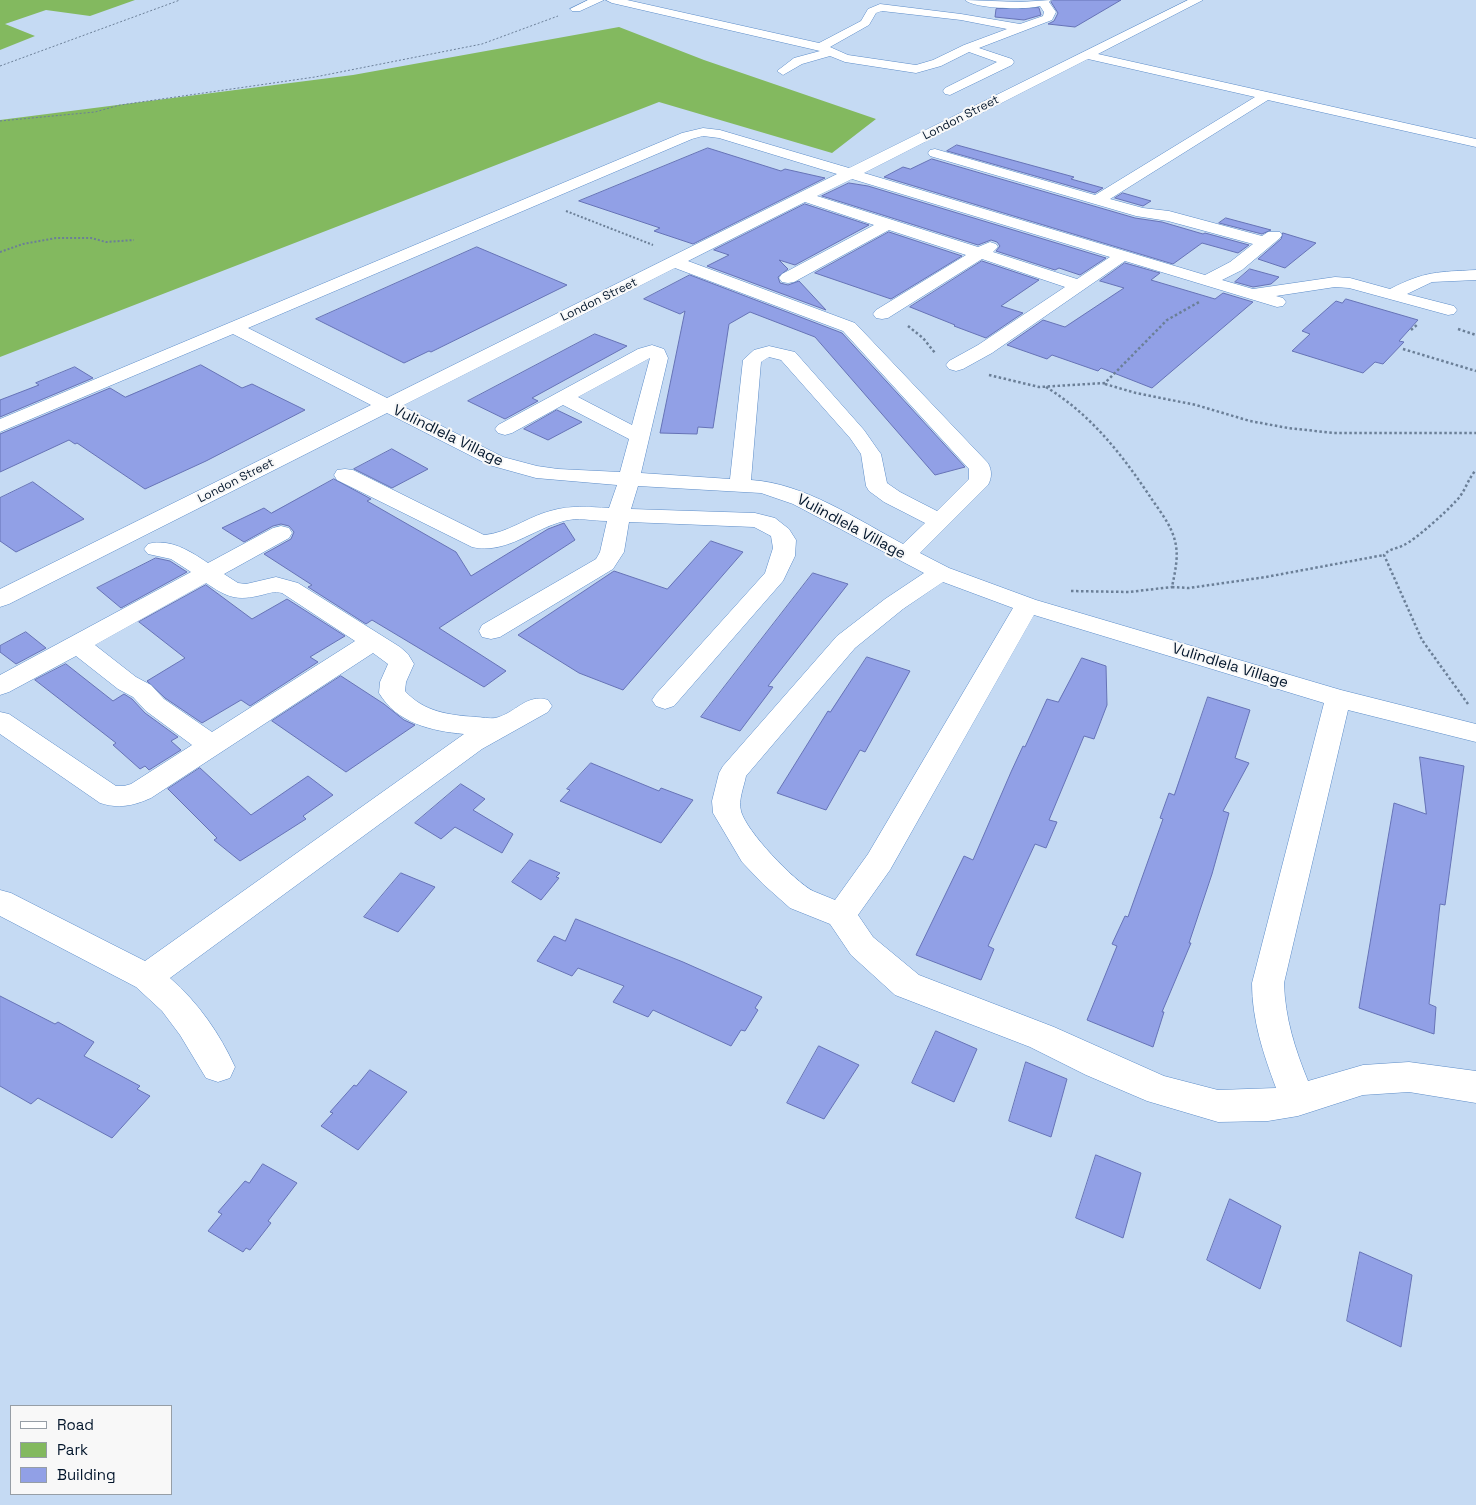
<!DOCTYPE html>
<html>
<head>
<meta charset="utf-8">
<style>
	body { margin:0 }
	#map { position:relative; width:1476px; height:1505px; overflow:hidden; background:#c5daf3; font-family:"Space Grotesk",sans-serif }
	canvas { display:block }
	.legend { position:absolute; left:10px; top:1405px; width:162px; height:90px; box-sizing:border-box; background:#f8f8f8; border:1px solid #969ea6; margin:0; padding:6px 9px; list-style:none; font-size:15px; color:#03162c }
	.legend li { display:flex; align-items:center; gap:10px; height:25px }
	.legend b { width:25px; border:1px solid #969ea6 }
</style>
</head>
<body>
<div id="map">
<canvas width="1476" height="1505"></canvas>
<ul class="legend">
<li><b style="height:6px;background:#fff"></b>Road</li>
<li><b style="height:14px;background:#83b95f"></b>Park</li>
<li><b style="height:14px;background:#91a0e6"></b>Building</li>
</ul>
</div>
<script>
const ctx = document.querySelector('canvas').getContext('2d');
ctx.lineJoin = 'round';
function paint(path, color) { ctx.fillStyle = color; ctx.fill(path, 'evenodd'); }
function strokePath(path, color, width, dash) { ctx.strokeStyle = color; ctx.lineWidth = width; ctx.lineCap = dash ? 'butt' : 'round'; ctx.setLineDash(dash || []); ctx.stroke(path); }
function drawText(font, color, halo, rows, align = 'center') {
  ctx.font = font + ' "Space Grotesk",sans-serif'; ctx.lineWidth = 4; ctx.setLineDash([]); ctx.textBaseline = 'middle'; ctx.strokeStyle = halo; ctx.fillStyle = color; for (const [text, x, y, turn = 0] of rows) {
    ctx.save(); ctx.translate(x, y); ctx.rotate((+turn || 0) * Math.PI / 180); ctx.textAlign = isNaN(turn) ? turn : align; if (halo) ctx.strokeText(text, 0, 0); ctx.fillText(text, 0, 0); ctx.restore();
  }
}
paint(new Path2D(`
	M0,0h135l-45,16 -44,-6 -41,14 30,12 -35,14z
	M619,27l85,33 172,59 -44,34 -173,-51 -659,255v-237l353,-45z`), '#83b95f');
const building = new Path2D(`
	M1053,0h68l-46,27 -27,-3 6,-3 4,-8 -7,-11z
	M1039,8l2,7 -17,5 -29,-3 1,-8z
	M957,145l117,32 -3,2 32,9 -8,5 -148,-42z
	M708,148l73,23 4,-2 40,9 -132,66 -39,-13 6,-3 -81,-27z
	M932,159l203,59 27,4 41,12 2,-1 44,12 -11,8 -36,-10 -29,21 -289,-87 19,-10 7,2z
	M849,183l19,3 238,72 -26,17 -21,-7 -4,2 -59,-19 4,-5 -3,-4 -6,-2 -13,5 -156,-49z
	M1123,193l28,8 -8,5 -28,-8z
	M805,204l64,21 -74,40 -16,-5 9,9 -10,8 2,6 8,2 11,-4 27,29 -119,-44 22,-11 -15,-5z
	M1226,218l45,12 -9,4 -43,-11z
	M889,232l73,24 -71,43 -76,-26z
	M1283,233l33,10 -31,25 -27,-9 23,-20z
	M477,247l90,38 -136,67 -2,-1 -25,12 -88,-44z
	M982,261l57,19 -38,26 22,7 -37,25 -32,-12 1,-1 -45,-18z
	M1125,263l35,10 -9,7 64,19 8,-6 30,9 -101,86 -51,-20 -3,3 -46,-16 -5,4 -40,-14 36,-25 22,7 59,-39 -24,-7z
	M1250,269l29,8 -8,7 -18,3 -18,-5z
	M690,275l152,58 123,134 -30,8 -120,-138 -65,-25 -21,12 -16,104 -15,-1 -1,7 -37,-1 25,-122 -5,3 -36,-15z
	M1346,299l72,21 -19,21 5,1 -21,22 -8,-2 -12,11 -71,-22 18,-17 -8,-3 34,-30 6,2z
	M595,334l32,12 -95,52 6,3 -33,18 -37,-18z
	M201,365l41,23 10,-4 53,26 -99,51 -61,28 -68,-46 -2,1 -6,-4 -69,32v-38l110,-46 15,9z
	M75,367l18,11 -93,39v-17l39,-15 -3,-2z
	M557,410l25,12 -34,18 -24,-11z
	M392,449l36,20 -36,19 -38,-19z
	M334,479l37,20 -4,2 89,51 15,24 77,-47 16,-6 11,17 -136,88 67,43 -22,16 -112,-67 -6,4 -58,-37 4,-2 -48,-31 27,-15 3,-7 -5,-6 -8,-2 -8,2 -29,16 -22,-14 42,-20 7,5z
	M33,482l51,37 -68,33 -16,-11v-43z
	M711,541l32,11 -120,138 -44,-17 -61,-38 96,-64 53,18z
	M156,558l14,3 17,11 -66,36 -24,-20z
	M813,573l35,11 -80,102 5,1 -33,44 -39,-14z
	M206,585l46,34 35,-20 58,37 -35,21 8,5 -68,44 -9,-6 -39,23 -37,-25 -18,-17 38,-23 -46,-36z
	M26,632l20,16 -30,16 -16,-12v-6z
	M867,657l43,14 -45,81 -5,-2 -34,60 -49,-17 51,-82 2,1z
	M1082,658l24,8 1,39 -13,34 -10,-3 -35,84 8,2 -11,26 -11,-4 -47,102 6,3 -13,31 -65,-25 48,-99 9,4 38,-88 12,-26 2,1 22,-48 11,3z
	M66,664l47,37 11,-7 8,5 13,14 33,24 -7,4 10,9 -32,20 -4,-4 -5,3 -27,-24 3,-2 -81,-63z
	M341,676l43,28 20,16 11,5 -69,47 -74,-51z
	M1208,697l42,13 -15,48 14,5 -26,48 6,2 -17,61 -23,69h2l-29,69h2l-11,35 -66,-27 30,-74 -5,-2 13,-28 3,1 35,-98 -3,-1 9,-25 5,2z
	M1420,757l44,9 -19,139 -5,-1 -11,100 7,3 -2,27 -75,-26 35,-205 32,11z
	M591,763l68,28 2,-3 32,12 -32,43 -101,-42 10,-11 -3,-1z
	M200,768l51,47 57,-39 25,19 -30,21 3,3 -66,42 -26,-21 3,-2 -49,-49z
	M461,784l24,15 -12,11 40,24 -11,19 -47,-26 -14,12 -26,-16z
	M530,860l30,13 -4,4 3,1 -18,22 -29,-18z
	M401,873l34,14 -37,45 -34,-15z
	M576,919l107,43 79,35 -7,11 3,2 -13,21 -4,-1 -10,16 -78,-36 -5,7 -35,-15 11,-16 -46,-18 -6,8 -35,-15 17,-25 11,5z
	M0,996l55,28 3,-2 36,20 -10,14 56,30 -3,3 13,7 -38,42 -74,-40 -7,6 -31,-18z
	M936,1031l41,18 -23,53 -42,-19z
	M819,1046l40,19 -35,54 -37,-16z
	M1026,1062l41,17 -16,58 -42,-16z
	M370,1070l37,22 -49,58 -37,-24 12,-13 -3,-1 24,-27 2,1z
	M1096,1155l45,18 -18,65 -47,-20z
	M263,1164l34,19 -29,38 3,2 -21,27 -4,-2 -3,4 -35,-21 14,-17 -4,-2 27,-31 4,2z
	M1230,1199l51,27 -21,63 -53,-29z
	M1360,1252l52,23 -11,72 -54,-26z`);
paint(building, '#91a0e6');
strokePath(building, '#6673b6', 1);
const minor = new Path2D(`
	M588,0h16l-24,11h-8l-2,-2z
	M606,0h21l192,43 42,-22 7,-12 12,-5 81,10 59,10 23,-8 1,-4 -4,-6c-14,4 -65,3 -75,-6l55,2 31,-2 -2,2 7,10 -4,8 -73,28 33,11 2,3 -2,3 -62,30 -5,-1 -2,-3 2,-3 52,-26 -28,-10 -28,14 -25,7 -71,-11 -15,-6 -28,8 -19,11 -6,-4 17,-13 26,-7 -208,-48zM882,11l79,9 46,9 -43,16 -31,15 -17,5 -68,-10 -18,-8 39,-22 7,-12z
	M1188,0h15l-105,54 378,85v8l-208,-47 -158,99 33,9 26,3 93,25 6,-4h12l2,3 -2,3 -38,32 -20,10 31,9 82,-12 15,1 40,11c35,-18 48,-17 86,-19v10l-44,2 -25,12 47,12 3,4 -3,4 -6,1 -99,-27 -14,-1 -59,9 7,2 3,4 -3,4 -6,1 -152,-46 -133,92 -29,16 -7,2 -7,-2 -3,-4 3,-4 29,-16 87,-58 -83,-28 -94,59 -6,1 -6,-1 -3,-4 3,-4 90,-55 -77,-25 -95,52 -6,1 -6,-1 -3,-4 3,-4 92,-49 -69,-23 -117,59 167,62 133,140c4,7 4,15 0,22l-68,68 29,15 87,32 305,90 135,34v18l-128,-32 -64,273c1,35 11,66 24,98l55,-16 46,-3 67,9v32l-67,-11 -46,3 -65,21 -30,5 -50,1 -71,-21 -61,-26 -56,-28 -135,-52 -44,-40 -21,-31 -40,-16 -27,-24 -21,-22 -29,-49 -1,-12 7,-28 4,-7 114,-130 48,-37 39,-26 -131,-69 -32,-11 -123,-7 -7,23 124,4 20,5 14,11 7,11 -1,16 -12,25 -109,125 -9,3 -9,-3 -4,-6 4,-6 109,-121 8,-25 -2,-12 -17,-9 -125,-5 -5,30 -11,17 -113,68 -9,2 -9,-2 -3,-6 3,-6 114,-66 4,-7 7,-31c-14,0 -30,-4 -43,0 -31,8 -59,34 -92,26l-135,-67 -3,-5 3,-5 8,-1 8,1 131,65c24,-2 43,-18 66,-24 20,-6 39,-4 59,-3l8,-23 -81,-7 -47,-13 -102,-52 -378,191 -9,3v-18l371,-184 -138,-71 -233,98v-13l682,-286 21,-5 17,2 129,38zM1088,59l167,38 -160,98 -160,-46 -5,1 -2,3 2,3 206,60 32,5 85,23 -23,18 -25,13 -341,-102zM703,136l16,2 118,36 -450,224 -139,-70 444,-189zM852,179l258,78 -33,22 -84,-27 5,-5 -2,-3 -6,-2 -12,5 -161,-51zM675,268l168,63 126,138v10l-32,32 -37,-19 -13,-9 -6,-29 -3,-4 -14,-20 -69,-78 -26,-6 -15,4 -11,10 -13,119 -89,-6 27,-115 -4,-9 -12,-4 -14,4 -140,76 -3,4 3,4 7,2 7,-2 51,-28 66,34 -9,33 -62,-3 -21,-3 -34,-9 -101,-51zM769,357l12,3 69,78 11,16 5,32 3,5 15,11 41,21 -22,21c-45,-24 -99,-61 -152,-64l10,-118zM650,358l-18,67 -54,-28zM943,582l70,26 -145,246 -33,46c-7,-3 -15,-6 -22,-9 -19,-10 -67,-60 -72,-80 -3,-11 3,-24 5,-35l109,-128 48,-39zM1034,615l290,88 -72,280c0,37 11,70 24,105l-58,2 -54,-14 -110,-49 -135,-52 -46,-38 -15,-22 32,-45z
	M281,526l8,2 3,5 -3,5 -65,36 14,9 8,1 30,-7 22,6 102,64 8,7 6,10 -8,18 -1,9c19,21 44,24 71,26 6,0 13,2 19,1 20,-4 31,-25 53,-18l4,6 -4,6 -66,37 -312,229c28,24 50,56 65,89l-5,11 -12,4 -12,-4 -26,-43 -18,-24 -26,-24 -136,-71v-26l11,3 134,68 319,-227c-33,-3 -67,-11 -85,-41l1,-11 8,-18 -15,-11 -222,145c-18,8 -32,11 -51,5l-100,-69v-22l9,2 107,72h8l7,-2 61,-39 -46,-34 -13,-14 -15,-8 -42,-33 -67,36 -9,3v-20l191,-103 -20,-13 -23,-5 -4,-5 4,-5c22,-6 42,7 60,19l65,-35zM206,583c22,15 31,18 56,12 7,-2 12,-4 20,-2l73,48 -143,91 -48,-33 -13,-14 -15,-8 -41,-32z`);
strokePath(minor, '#5c8cc8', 1);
strokePath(new Path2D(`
	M0,66l180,-66
	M0,121l95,-9 25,-7 195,-28 167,-33 76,-28`), '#6b7f97', 1, [2, 2]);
strokePath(new Path2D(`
	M566,211l87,34
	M0,252l23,-8 33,-6h35l15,4 28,-2`), '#6b7f97', 2, [2, 2]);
strokePath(new Path2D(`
	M908,326l15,12 12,15
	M1458,329l18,6
	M1411,330l7,-6
	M1403,349l73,22
	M989,375l50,12 66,-4 62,-63 32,-18
	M1105,384l31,9 60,12 54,16 38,7 46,5h142
	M1046,387c44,27 74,65 103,108 9,14 22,29 26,46 4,15 0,31 -3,46l17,1 77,-11 118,-22
	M1071,591l58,1 43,-5
	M1468,704l-46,-64 -38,-85c6,-7 13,-6 20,-10 11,-5 42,-33 51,-43 10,-9 12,-22 21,-32`), '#6b7f97', 2.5, [2.5, 2.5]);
paint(minor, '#fff');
drawText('12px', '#03162c', '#f8f8f8', [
	["London Street",961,118,-27],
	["London Street",599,300,-26],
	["London Street",236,481,-27]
]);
drawText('15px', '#03162c', '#f8f8f8', [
	["Vulindlela Village",448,436,26],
	["Vulindlela Village",851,527,28],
	["Vulindlela Village",1230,666,17]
]);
</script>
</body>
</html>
